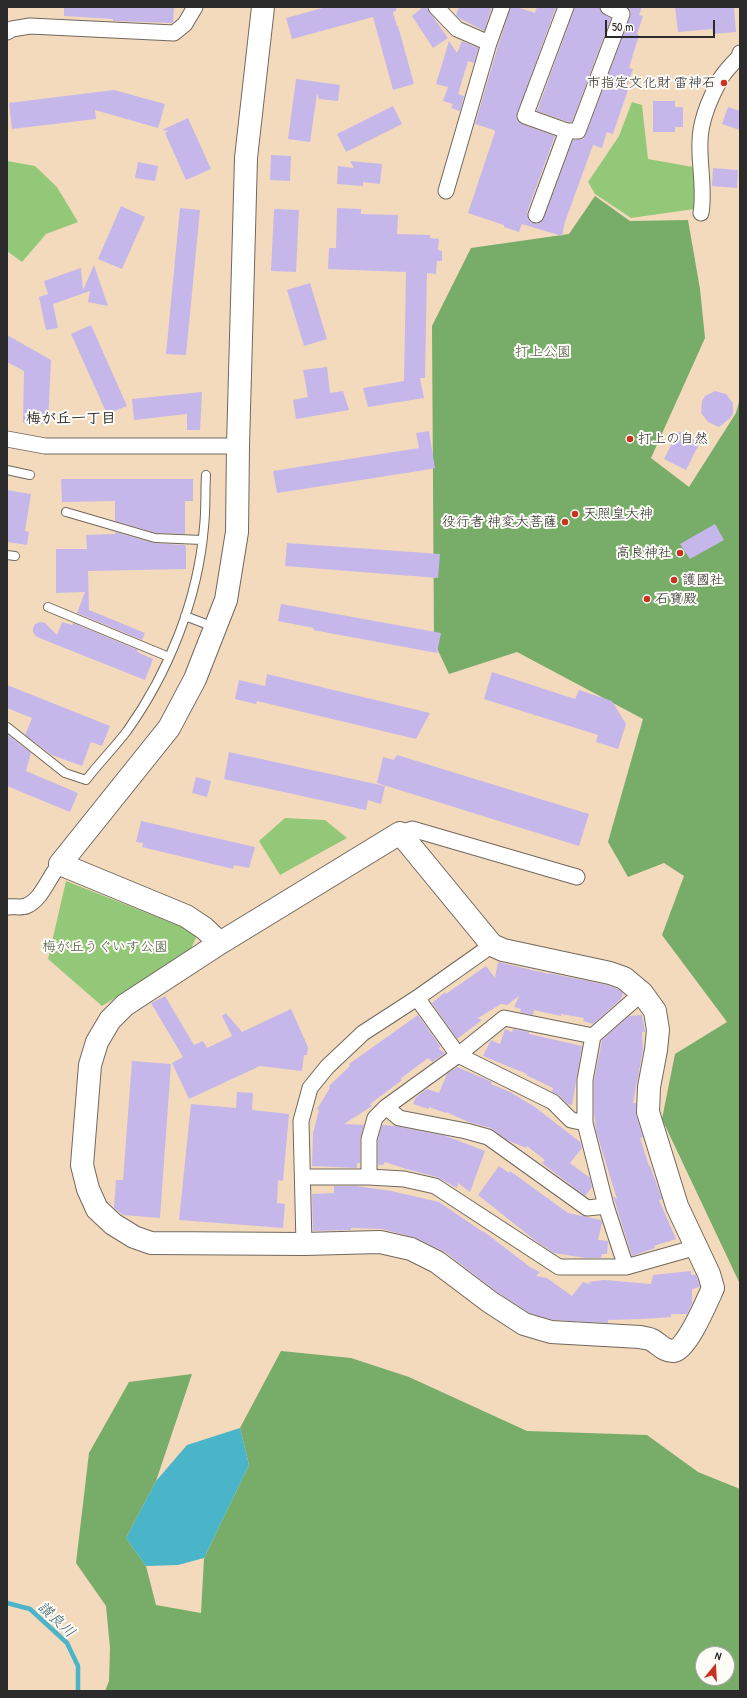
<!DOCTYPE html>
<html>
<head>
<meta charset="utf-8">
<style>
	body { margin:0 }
	#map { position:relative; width:747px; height:1698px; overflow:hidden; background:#f3dabc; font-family:"Patrick Hand",sans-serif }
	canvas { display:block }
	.frame { position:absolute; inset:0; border:8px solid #2b2b2b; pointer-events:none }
	.north { position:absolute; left:695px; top:1646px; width:40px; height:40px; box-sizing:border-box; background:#fdfcf7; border:1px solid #a9a8a5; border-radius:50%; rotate:18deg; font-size:11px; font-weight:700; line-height:16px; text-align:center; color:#2b2b2b }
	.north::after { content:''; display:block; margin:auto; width:14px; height:18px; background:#c8321e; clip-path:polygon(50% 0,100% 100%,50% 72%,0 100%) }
	.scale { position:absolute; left:605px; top:20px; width:110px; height:18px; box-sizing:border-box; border:2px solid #2b2b2b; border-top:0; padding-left:5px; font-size:12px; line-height:14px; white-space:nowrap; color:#2b2b2b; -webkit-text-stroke:3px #fdfcf7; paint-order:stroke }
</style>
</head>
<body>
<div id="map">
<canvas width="747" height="1698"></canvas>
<div class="frame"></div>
<div class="north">N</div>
<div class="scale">50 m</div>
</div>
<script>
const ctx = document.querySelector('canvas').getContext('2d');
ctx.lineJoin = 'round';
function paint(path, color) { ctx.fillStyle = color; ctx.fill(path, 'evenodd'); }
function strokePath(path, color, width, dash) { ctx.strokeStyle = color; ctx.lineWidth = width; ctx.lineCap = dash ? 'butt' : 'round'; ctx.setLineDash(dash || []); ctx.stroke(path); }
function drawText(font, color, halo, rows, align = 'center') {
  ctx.font = font + ' "Patrick Hand","Klee One",sans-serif'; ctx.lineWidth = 4; ctx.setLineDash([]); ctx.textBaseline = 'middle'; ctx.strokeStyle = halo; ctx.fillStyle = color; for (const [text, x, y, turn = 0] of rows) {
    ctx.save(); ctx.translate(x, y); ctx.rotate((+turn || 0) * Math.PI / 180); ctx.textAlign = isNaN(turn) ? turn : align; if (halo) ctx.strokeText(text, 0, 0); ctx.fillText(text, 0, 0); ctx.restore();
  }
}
paint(new Path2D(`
	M632,102l10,3 6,54 45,8 3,32 -2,10 -63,9 -36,-24 -7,-12 31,-46z
	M7,161l28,5 22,21 21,35 -32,12 -24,28 -15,-11z
	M285,818l40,2 22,18 -67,37 -21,-34z
	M66,881l132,52 -8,18 -88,55 -54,-47z`), '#94c879');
paint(new Path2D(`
	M595,196l35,25 58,-1 12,69 5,49 -54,120 38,29 47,-74 4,-15v886l-78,-165 13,-65 52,-32 -65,-87 22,-59 -20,-13 -36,14 -20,-35 35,-123 -126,-67 -68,22 -15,-32 -2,-316 39,-78 98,-14z
	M281,1351l70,7 58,19 118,54 120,4 51,37 42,17v202h-635l4,-10 1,-33 -4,-42 -30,-43 13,-110 40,-71 63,-8 -36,107 -30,57 20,28 10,39 45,8 3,-55 45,-93 -9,-37zM703,1654h24v24h-24z`), '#77ac69');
paint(new Path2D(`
	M240,1428l9,37 -45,93 -26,7 -32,1 -20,-28 30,-57 31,-36z`), '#4ab4c8');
strokePath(new Path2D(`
	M7,1603l23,6 37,34 11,23v25`), '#4ab4c8', 4.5);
paint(new Path2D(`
	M64,7h110l-1,15 -1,1 -59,-2v-2l-49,-3z
	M326,7h70v4l-3,1 4,14h1l16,58 -21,6 -20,-73 -81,22 -6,-21z
	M423,7h3l22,31 -15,10 -21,-32z
	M459,7h33l-8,24 -25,-13 -3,-3z
	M511,7h6l18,6 2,-6h19l-40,110 2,4 4,3 33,12 -28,76 2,8 4,3 4,1 4,-2 3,-4 29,-78 10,-1 3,-5 44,-117 1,-5 -4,-5h15l-3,8 4,1 -6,18 2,1 -10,33 4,1 -6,17 2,1 -12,35 -4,12 -6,-2 -5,16 -9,-3 -28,77 -3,14 -40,-12 -3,8 -15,-5v-2l-36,-12 27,-81 -1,-2 -19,-6 23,-78z
	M575,7h24l2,5 10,6 -39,104h-3l-32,-11z
	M675,7h59l2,25 -23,2 -1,-5 -34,3z
	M449,41l8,12 5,-12 16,7 -4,15 -6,-2 -10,33 6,2 -4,15 -9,-3 2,-4 -10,-3 5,-14 -12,-3z
	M296,79l44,6 -2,16 -19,-2 -2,-5 -7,48 -22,-3z
	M114,90l51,14 -7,24 -63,-18 1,9 -84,10 -3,-26z
	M653,101h22v6h8v20h-8v5h-22z
	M393,106l9,18 -56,28 -9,-18z
	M728,107l12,4v19l-18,-6z
	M188,118l23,51 -25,11 -21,-47 3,-2 -6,-1z
	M271,155l20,1 -1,25 -20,-1z
	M350,161l32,3 -2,20 -17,-2v4l-26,-2 1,-18 16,2z
	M138,162l20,4 -3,15 -20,-3z
	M713,168l25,2 -1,18 -25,-2z
	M121,206l24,11 -23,52 -24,-10z
	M180,208l20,2 -14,145 -20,-1z
	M337,208l24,1v5l37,1 -1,19 33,1v3l9,1 -1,11 4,1v10h-5l-1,13 -9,-1 -2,105h-5l4,20 -56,9 -5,-19 41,-7 2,-109 -78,-3 1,-21h7z
	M274,209l25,1 -3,62 -25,-1z
	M94,265l14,41 -20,-4 2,-11 -37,13 5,24 -12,2 -7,-33 9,-3 -4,-13 37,-13 2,22z
	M310,283l17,56 -23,7 -17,-56z
	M91,325l36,81 -20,8 -36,-80z
	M7,335l44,25 -3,64 -25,-1 1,-52 -17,-9z
	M327,367l3,26 13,-2 6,19 -53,9 -3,-19 15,-3 -5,-27z
	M715,391l11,3 7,9v11l-4,5 -10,8 -11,-5 -7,-9 1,-12 3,-5z
	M202,392l-2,38h-13v-16l-53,6 -2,-21z
	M429,431l6,37 -16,3 -142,22 -4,-22 146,-23 -3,-15z
	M678,431l22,11 -14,28 -22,-11z
	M61,479h132v22h-8v33l-29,-1 -41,-12v-20l-53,1z
	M7,490l24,4 -6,37 4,1 -2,13 -20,-3z
	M715,524l9,16 -34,19 -10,-15z
	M115,532l39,11 31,2 1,3v21l-98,2 1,39 56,23 -3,7 -65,-27 8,-21 -29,1v-44h31l-1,-14 29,-1z
	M287,543l153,11 -2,24 -153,-12z
	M281,604l160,29 -4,20 -124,-23 1,-2 -36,-7z
	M40,622l5,1 12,12 5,-13 10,3 1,-2 65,27 -1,2 16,7 -8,21 -108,-43 -4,-4v-5l2,-4z
	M492,672l83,27 4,-9 33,11 14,23 -8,25 -22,-7 2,-7 -114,-36z
	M267,674l163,39 -14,26 -159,-38 -1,3 -21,-5 4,-19 26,6z
	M7,685l103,41 -8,20 -11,-4 -9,24 -30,-11 -27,-20 7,-17 -25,-10z
	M7,734l24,19 -5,18 52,22 -8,19 -63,-26z
	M229,752l156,34 -4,18 -13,-4 -2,10 -142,-31z
	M397,755l192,59 -10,32 -202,-63 6,-26 11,3z
	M196,777l15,4 -4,16 -15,-4z
	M141,821l114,26 -6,21 -15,-3 -1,4 -91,-22 1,-4 -7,-1z
	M498,962l51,12v-1l58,12 11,4 5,4 -2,6 -28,25 -10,-3 1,-3 -23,-4v2l-27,-6 -1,5 -13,-3 1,-3 -7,-2 5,-11 -12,9 -6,-1 -23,14 4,2 -25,19 -25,-36 13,-11 1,2 40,-28 9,12z
	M165,996l29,49 9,-4 4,7 25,-12 -10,-20 4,-3 16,19 49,-23 17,38 -1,8h-3l-2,16 -42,-5 -71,33 -17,-36 11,-6 -32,-54z
	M418,1015l22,31 -1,3 6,4 -13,9 -4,-4 -28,21 2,1 -32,24 2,2 -28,18 20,1 -4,14v24h-3v5l-45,-2 1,-33 6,-23 -2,-1 13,-21 -1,-2 21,-20 -1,-2z
	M642,1015l3,17h-3l1,18 -10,53h3v12l7,22 -3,1 9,28h1l12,33 -3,1 17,39 -22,7 1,2 -23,8 -19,-60 4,3 -21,-68 -2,-21v-29l8,-41 27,-24z
	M505,1029l7,3 1,-3 16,3v2l53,12 -10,59 -4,-1 -9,-9 -7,-3 1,-4 -27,-13 1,-1 -44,-18 8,-16 9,4z
	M132,1061l39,3 -11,154 -37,-3 -9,-7 2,-28h7z
	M457,1067l35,15 -1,2 19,8 25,15 45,35 2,6 -12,15 20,15 2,9 -7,9 -43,-33 3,-3 -18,-14 -1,2 -19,-8 -16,-12 -20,-5 -25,-11v1l-17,-6v2l-16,-5 3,-7 11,-8 12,4 8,-19z
	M237,1092l16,1 -1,17 37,4 -6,67 -5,-1 -1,23 8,1 -2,24 -104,-8 12,-116 45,4z
	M382,1125l14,1 50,10 39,15 -15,41 -12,-9 -1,5 -20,-11 -31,-8 -21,-7 -2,3h-5v-25z
	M499,1166l10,7 1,-2 58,42 33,7 1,3 -4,17 10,1 -1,13h-5l-1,4h-15l-32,-5 -18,-12 -58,-46z
	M334,1186h22l35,5 48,11 44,30v-1l47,36 10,5 -4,4 11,2 25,18 11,-14 9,3 -4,-3 16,-2 47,4 2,-9 38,-4v4h5l4,12 -8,2v14l-5,11h-16v3l-29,2 -34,1v3l-55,-3 -24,-7 -32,-21 -52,-40 -29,-14 -34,-9 -31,-1v2l-38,1 -1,-37 22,-1z`), '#c6b7ea');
const lane = new Path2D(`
	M7,470l23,5
	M66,512l89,26 47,2
	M7,555l8,1
	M48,607l121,50
	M185,616l29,11
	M7,727l58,46 21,7c13,-17 28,-32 41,-49 42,-59 71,-132 77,-204 2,-17 1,-35 2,-52`);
const street = new Path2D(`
	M436,7l21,22 32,14 13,-36
	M566,7l-41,109 42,15
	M7,32l5,-3 18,-3 144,7 11,-9 10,-17
	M446,191l43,-148
	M701,213c4,-24 -2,-47 -1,-71 0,-21 11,-46 21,-64 5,-8 12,-15 18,-21l1,-4
	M536,215l31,-84h11l44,-117 -14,-7
	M7,439l38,7h193
	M400,833l12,-4 165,48
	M7,907c6,-1 14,1 19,-1 16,-6 23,-30 34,-42
	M417,998l41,57 95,47 18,18 14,3
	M386,1107l13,11 67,13 22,6 99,71 19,-2
	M303,1177h66l35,2 31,7 124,81h67l71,-20
	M369,1177v-38l6,-21 11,-11 72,-52 46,-37 89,18
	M304,1244l-3,-123 9,-33 17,-21 36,-34 54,-35 75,-53
	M626,1267l-20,-61 -21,-83v-43l8,-44 49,-43`);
const secondary = new Path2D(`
	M400,833l92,112 11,5 107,23 14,5 18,15 13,18 3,19 -2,20 -7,37 -1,25 29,94 32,68 4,14c-6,13 -26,61 -39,63 -9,1 -15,-7 -22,-11 -3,-2 -8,-2 -12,-3l-89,-5 -27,-8 -34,-22 -53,-40 -26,-13 -31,-7 -76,2 -153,-1 -17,-6 -21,-13 -16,-15 -9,-20 -6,-24 8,-100 7,-23 13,-22 15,-15 95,-62z
	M220,943l-16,-15 -18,-12 -126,-52 109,-136 26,-49 31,-79 11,-68 1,-86 8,-288 17,-151`);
strokePath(lane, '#71685e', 10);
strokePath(street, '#71685e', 17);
strokePath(secondary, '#71685e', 24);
strokePath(lane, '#fff', 8);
strokePath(street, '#fff', 15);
strokePath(secondary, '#fff', 22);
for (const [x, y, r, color] of [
	[724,83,4,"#c8321e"],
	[630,439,4,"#c8321e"],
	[575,514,4,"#c8321e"],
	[565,522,4,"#c8321e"],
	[680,553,4,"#c8321e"],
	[674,580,4,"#c8321e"],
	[647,599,4,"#c8321e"]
]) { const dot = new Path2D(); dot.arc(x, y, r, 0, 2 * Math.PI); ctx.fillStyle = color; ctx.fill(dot); strokePath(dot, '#fdfcf7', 1.5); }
drawText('14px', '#2b2b2b', '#fdfcf7', [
	["市指定文化財 雷神石",716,83,"right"],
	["打上の自然",638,439],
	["天照皇大神",583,514],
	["役行者 神変大菩薩",557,522,"right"],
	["高良神社",672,553,"right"],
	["護國社",682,580],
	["石寶殿",655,599]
], 'left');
drawText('14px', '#4a5a42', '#fdfcf7', [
	["打上公園",543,352],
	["梅が丘うぐいす公園",105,947]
]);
drawText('bold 15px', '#2b2b2b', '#fdfcf7', [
	["梅が丘一丁目",71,419]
]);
drawText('italic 15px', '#37626a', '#fdfcf7', [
	["讃良川",56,1620,43]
]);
</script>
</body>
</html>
